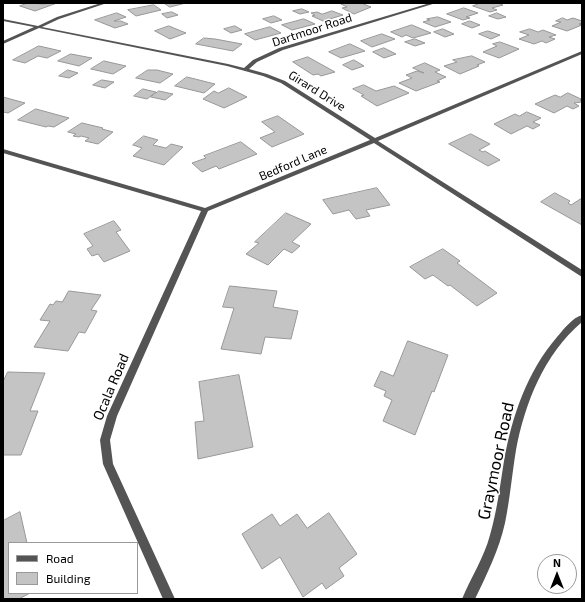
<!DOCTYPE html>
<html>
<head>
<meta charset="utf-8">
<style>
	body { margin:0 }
	#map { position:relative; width:585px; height:602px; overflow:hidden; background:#fff; font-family:"Exo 2",sans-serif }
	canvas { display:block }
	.frame { position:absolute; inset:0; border:4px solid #000; pointer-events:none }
	.legend { position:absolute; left:8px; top:542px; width:130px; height:52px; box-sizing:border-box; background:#fff; border:1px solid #999; margin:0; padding:5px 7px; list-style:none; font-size:12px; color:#000 }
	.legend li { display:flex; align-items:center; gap:8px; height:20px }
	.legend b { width:20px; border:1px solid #999 }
	.north { position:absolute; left:537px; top:554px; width:40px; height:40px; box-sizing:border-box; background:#fff; border:1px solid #999; border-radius:50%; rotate:0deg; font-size:11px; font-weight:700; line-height:16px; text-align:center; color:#000 }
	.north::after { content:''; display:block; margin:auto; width:14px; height:18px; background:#000; clip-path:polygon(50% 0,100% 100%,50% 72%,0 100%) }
</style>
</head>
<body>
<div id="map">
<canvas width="585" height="602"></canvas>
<div class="frame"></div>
<ul class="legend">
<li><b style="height:5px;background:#545454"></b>Road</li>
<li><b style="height:11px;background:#c4c4c4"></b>Building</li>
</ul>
<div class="north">N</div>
</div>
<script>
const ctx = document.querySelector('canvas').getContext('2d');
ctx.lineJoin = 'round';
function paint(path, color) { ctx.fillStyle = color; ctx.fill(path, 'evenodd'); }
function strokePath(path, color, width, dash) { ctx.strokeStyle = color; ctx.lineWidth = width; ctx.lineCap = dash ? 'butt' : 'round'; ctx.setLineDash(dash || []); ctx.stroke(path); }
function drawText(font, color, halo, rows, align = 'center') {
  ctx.font = font + ' "Exo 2",sans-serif'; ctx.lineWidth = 3; ctx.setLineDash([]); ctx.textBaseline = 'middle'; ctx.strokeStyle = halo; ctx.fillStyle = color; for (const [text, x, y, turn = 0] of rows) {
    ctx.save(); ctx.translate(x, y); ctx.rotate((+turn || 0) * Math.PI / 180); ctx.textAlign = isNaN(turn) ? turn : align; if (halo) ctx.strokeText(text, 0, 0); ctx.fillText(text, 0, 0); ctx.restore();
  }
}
const building = new Path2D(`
	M28,3l15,1 14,-1 -22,8 -15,-5z
	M164,3h22l-16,4z
	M346,3h15l10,4 -17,7 -12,-6 5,-1 -6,-3z
	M481,3h17l5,2 -11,3 5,2 -7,2 -17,-6z
	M154,5l7,5 -25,6 -8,-6z
	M464,8l14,5 -12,4 4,1 -7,2 -16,-6z
	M302,9l7,3 -9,2 -7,-3z
	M332,11l11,4 -20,6 -11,-5 3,-1 -4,-2 6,-1 5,2z
	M172,12l6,3 -11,3 -5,-4z
	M117,13l9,4 -12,4h7l7,3 -13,4 -20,-8z
	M497,13l9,4 -8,2 -9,-3z
	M274,16l8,4 -11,3 -8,-4z
	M438,17l13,5 -16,5 -12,-5 7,-2 -3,-1z
	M563,18l4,2 6,-2 9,3v2l-3,1 3,1 -15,6 -15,-5 9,-4 -5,-1z
	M304,19l11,5 -23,6 -10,-5z
	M470,21l10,4 -8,3 -10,-4z
	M412,25l19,8 -18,5 -7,-3 -4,2 -11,-5z
	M169,26l17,7 -16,6 -15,-8z
	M235,26l7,4 -11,3 -7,-4z
	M270,27l11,6 -26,7 -10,-6z
	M443,29l11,5 -9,3 -11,-5z
	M530,29l8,3 5,-2 13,5 -7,2 6,2 -9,4 -4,-2 -8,3 -15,-5 10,-4 -9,-3z
	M488,31l12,4 -9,4 -12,-5z
	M382,34l13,5 -23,8 -11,-6z
	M204,38l11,1 27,5 -9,7 -37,-7z
	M415,39l10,4 -10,3 -10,-4z
	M500,42l19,7 -20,9 -16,-6 14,-6 -4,-2z
	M350,44l15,7 -24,7 -12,-6z
	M39,46l22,5 -14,7 -9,-2 -13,7 -12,-3z
	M384,48l12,6 -12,4 -11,-6z
	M71,54l21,4 -13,8 -21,-5z
	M472,56l13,6 -8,3 2,1 -19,8 -16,-8 13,-4 -4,-2z
	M308,57l27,15 -14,4 -3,-2 -5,1 -20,-13z
	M354,60l10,6 -12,4 -9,-5z
	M104,61l22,5 -13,8 -22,-5z
	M425,63l15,7 -5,2 11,5 -9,4 3,1 -24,9 -17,-8 13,-5 -6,-3 11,-4 7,2 -11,-5z
	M68,70l10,3 -9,5 -10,-2z
	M148,70h9l16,4 -13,9 -24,-5z
	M187,77l28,7 -11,9 -29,-7z
	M102,80l12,2 -9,6 -12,-3z
	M364,85l12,6 18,-5 15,7 -32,13 -16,-10 3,-1 -11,-6z
	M229,88l18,9 -23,11 -21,-9 11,-8 4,2z
	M143,89l13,3 -9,7 -13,-3z
	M159,91l14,3 -8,6 -14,-3z
	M568,93l13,6 -1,1 2,2 -8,1 5,3 -6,3 -6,-3 -13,7 -19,-9 20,-9 5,2z
	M3,97l22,6 -17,10 -5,-1z
	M36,109l33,9 -15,9 -6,-1 -2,1 -28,-7z
	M527,112l14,6 -8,4 7,3 -7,4 -6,-3 -16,8 -17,-10 21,-10 4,2z
	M278,116l26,18 -32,13 -12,-9 15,-6 -13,-10z
	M82,123l21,5 -1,1 11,3 -15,12 -13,-3 4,-3 -8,-2 -2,1 -6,-1 3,-2 -8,-2z
	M471,134l19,10 -11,6 4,2 2,-1 15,9 -12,6 -39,-22z
	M144,136l14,4 -5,5 13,3 5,-4 12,3 -19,18 -31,-9 9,-8 -9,-3z
	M241,142l16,12 -38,15 -3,-3 -14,6 -10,-9 14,-5 -2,-2z
	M377,188l13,17 -24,5 4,6 -14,3 -7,-9 -16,4 -10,-14z
	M555,193l15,8 -2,2 3,2 11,-7v27l-41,-23z
	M286,213l25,11 -19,18 8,4 -8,7 -8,-4 -16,16 -22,-11 13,-11 -4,-1z
	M114,221l7,9 -5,2 14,19 -26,11 -6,-8 -6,2 -5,-7 6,-3 -9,-12z
	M443,249l17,12 -3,2 40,30 -20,13 -27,-21 -2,1 -15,-11 -8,4 -15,-12z
	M230,286l47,5 -4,16 25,4 -7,28 -26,-2 -4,17 -40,-5 13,-41 -11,-1z
	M69,291l32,4 -10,15 6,1 -12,22 -6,-1 -11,19 -34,-4 16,-26 -10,-1 10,-16 3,1 3,-4 6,1z
	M408,341l40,14 -14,37 -2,-1 -17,44 -32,-14 9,-21 -8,-4 2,-5 -12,-5 7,-15 12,5z
	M8,372l37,1 -15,38h8l-17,44h-18v-73z
	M239,375l14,72 -55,12 -3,-37 9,-1 -5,-39z
	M20,512l7,31h-18v50h21l-11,6h-16v-78z
	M329,513l28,41 -18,14 5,8 -18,13 -4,-6 -19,14 -23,-40 -18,12 -20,-35 30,-20 8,12 17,-12 10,14z`);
paint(building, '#c4c4c4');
strokePath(building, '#989898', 1);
paint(new Path2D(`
	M101,3h6l-48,16 -17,8 186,37 16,4 9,-8 26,-12 151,-45h6l-153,47 -26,12 -8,7 18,5 18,7 90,57 207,-87v3l-204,87 204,129v7l-208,-134 -166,68 -91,205 -7,24 3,24 62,135h-12l-60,-135 -3,-24 7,-24 94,-205 -198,-58v-4l202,59 165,-68 -89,-57 -18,-7 -36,-10 -188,-38 -36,16v-3l31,-14 -31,-6v-2l35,7 19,-9z
	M582,315v7c-38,32 -57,81 -66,128 -4,24 -6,49 -11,73 -6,27 -18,51 -30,76h-13c9,-22 22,-41 28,-64 7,-24 10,-49 14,-74 8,-45 23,-89 53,-124 7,-8 15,-19 25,-22z`), '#545454');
drawText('12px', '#000', '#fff', [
	["Dartmoor Road",312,30,-18],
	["Girard Drive",317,91,32],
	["Bedford Lane",293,163,-23]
]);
drawText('14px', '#000', '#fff', [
	["Ocala Road",111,387,-67]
]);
drawText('17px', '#000', '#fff', [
	["Graymoor Road",496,461,-78]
]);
</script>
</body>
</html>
